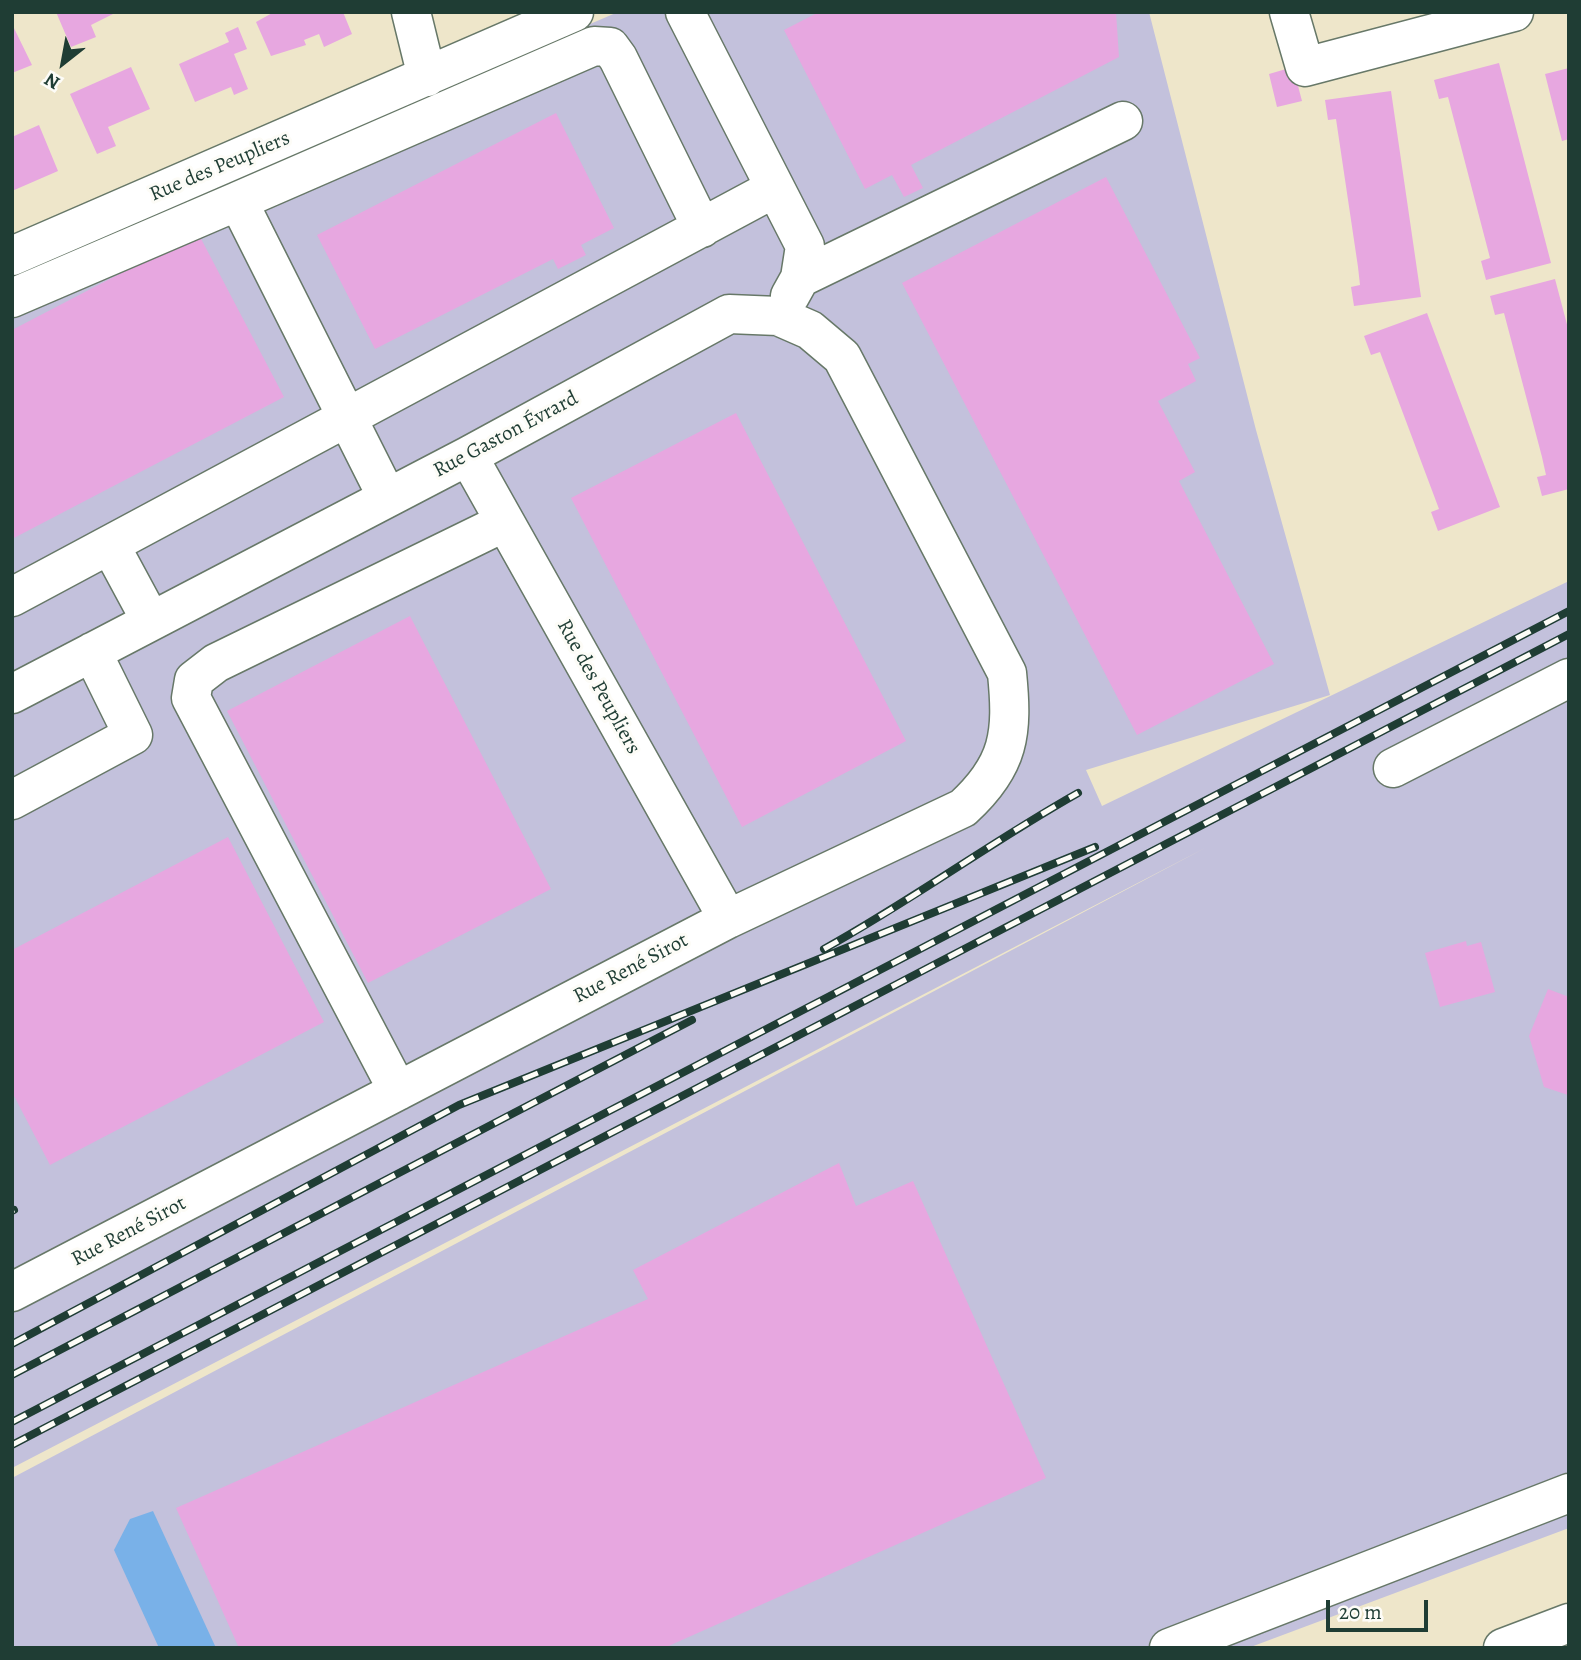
<!DOCTYPE html>
<html>
<head>
<meta charset="utf-8">
<style>
	body { margin:0 }
	#map { position:relative; width:1581px; height:1660px; overflow:hidden; background:#eee6ca; font-family:Alegreya,serif }
	canvas { display:block }
	.frame { position:absolute; inset:0; border:14px solid #1f3d34; pointer-events:none }
	.north { position:absolute; left:28px; top:28px; width:70px; height:70px; -webkit-text-stroke:5px #fdfcf7; paint-order:stroke; rotate:211deg; font-size:19px; font-weight:700; line-height:28px; text-align:center; color:#1f3d34 }
	.north::after { content:''; display:block; margin:auto; width:24px; height:32px; background:#1f3d34; clip-path:polygon(50% 0,100% 100%,50% 72%,0 100%) }
	.scale { position:absolute; left:1326px; top:1600px; width:102px; height:32px; box-sizing:border-box; border:4px solid #1f3d34; border-top:0; padding-left:9px; font-size:21px; line-height:24px; white-space:nowrap; color:#1f3d34; -webkit-text-stroke:5px #fdfcf7; paint-order:stroke }
</style>
</head>
<body>
<div id="map">
<canvas width="1581" height="1660"></canvas>
<div class="frame"></div>
<div class="north">N</div>
<div class="scale">20 m</div>
</div>
<script>
const ctx = document.querySelector('canvas').getContext('2d');
ctx.lineJoin = 'round';
function paint(path, color) { ctx.fillStyle = color; ctx.fill(path, 'evenodd'); }
function strokePath(path, color, width, dash) { ctx.strokeStyle = color; ctx.lineWidth = width; ctx.lineCap = dash ? 'butt' : 'round'; ctx.setLineDash(dash || []); ctx.stroke(path); }
function drawText(font, color, halo, rows, align = 'center') {
  ctx.font = font + ' Alegreya,serif'; ctx.lineWidth = 6; ctx.setLineDash([]); ctx.textBaseline = 'middle'; ctx.strokeStyle = halo; ctx.fillStyle = color; for (const [text, x, y, turn = 0] of rows) {
    ctx.save(); ctx.translate(x, y); ctx.rotate((+turn || 0) * Math.PI / 180); ctx.textAlign = isNaN(turn) ? turn : align; if (halo) ctx.strokeText(text, 0, 0); ctx.fillText(text, 0, 0); ctx.restore();
  }
}
paint(new Path2D(`
	M618,12h531l107,418 74,265 -244,75 16,36 467,-225v947l-321,120h-1236v-170l1195,-631 -1195,621v-1195z`), '#c3c1dc');
paint(new Path2D(`
	M153,1511l63,137h-57l-45,-98 16,-31z`), '#79b1e8');
paint(new Path2D(`
	M56,12h61l-26,13 5,12 -25,10z
	M274,12h69l9,22 -28,13 -5,-13 -15,6 2,5 -35,11 -15,-34z
	M819,12h297l3,45 -208,108 12,23 -19,9 -12,-22 -27,14 -81,-159z
	M12,24l20,41 -20,8z
	M238,27l9,22 -13,5 14,35 -14,6 -3,-8 -36,15 -16,-38 50,-22 -4,-9z
	M1499,63l52,200 -65,17 -5,-19 9,-3 -42,-161 -9,2 -5,-19z
	M131,67l19,42 -42,18 8,19 -19,8 -27,-60z
	M1293,67l9,34 -25,6 -8,-33z
	M1569,68v71l-7,2 -17,-67z
	M1391,91l30,206 -67,9 -3,-19 9,-2 -2,-18 -22,-148 -8,1 -3,-20z
	M556,113l58,115 -33,17 5,10 -28,14 -5,-10 -178,90 -58,-114z
	M39,125l19,46 -46,20v-54z
	M1106,177l94,181 -12,6 8,17 -38,20 37,71 -16,9 95,183 -137,71 -235,-452z
	M198,233l86,164 -272,142v-209z
	M1555,279l14,53v157l-27,7 -5,-19 9,-2 -4,-18 -38,-144 -9,2 -5,-19z
	M1427,313l73,194 -62,24 -7,-19 8,-3 -53,-141 -6,-16 -9,3 -7,-19z
	M736,413l170,328 -164,86 -171,-329z
	M410,616l141,273 -183,94 -141,-272z
	M228,837l96,185 -274,143 -38,-73v-142z
	M1466,941l1,5 14,-4 14,50 -55,15 -15,-54z
	M1548,989l21,8 -1,98 -24,-8 -15,-51z
	M839,1163l17,43 57,-25 133,297 -382,170h-425l-63,-140 472,-209 -15,-29z`), '#e7a7e0');
const minor = new Path2D(`
	M411,12l16,65
	M685,12l120,234 -5,32 -10,18
	M1289,12l16,55 209,-55
	M12,256l562,-244
	M800,278l323,-157
	M12,298l226,-97
	M468,456l260,463
	M387,497l-149,-296 356,-155 16,1 8,11 84,170
	M110,545l41,76
	M12,597l763,-409
	M12,694l456,-238 261,-142 49,2 32,14 32,27 165,316c6,60 3,92 -44,135l-235,111 -716,373
	M1393,768l176,-90
	M12,800l121,-65 -41,-83
	M398,1091l-207,-393 3,-18 22,-17 289,-141
	M1169,1648l400,-155`);
const highway = new Path2D(`
	M1503,1648l66,-25`);
strokePath(minor, '#677868', 41);
strokePath(highway, '#677868', 41);
strokePath(minor, '#fff', 38);
strokePath(highway, '#fff', 38);
const rail = new Path2D(`
	M824,949c87,-48 167,-107 254,-156
	M12,1211l2,-1
	M12,1344l447,-239 636,-258
	M12,1375l680,-355
	M12,1422l1557,-811
	M12,1445l1557,-811`);
strokePath(rail, '#1f3d34', 8);
strokePath(rail, '#fdfcf7', 5, [16]);
drawText('21px', '#1f3d34', '#fdfcf7', [
	["Rue des Peupliers",220,167,-23],
	["Rue Gaston Évrard",506,435,-28],
	["Rue des Peupliers",598,687,61],
	["Rue René Sirot",631,969,-28],
	["Rue René Sirot",129,1232,-28]
]);
</script>
</body>
</html>
